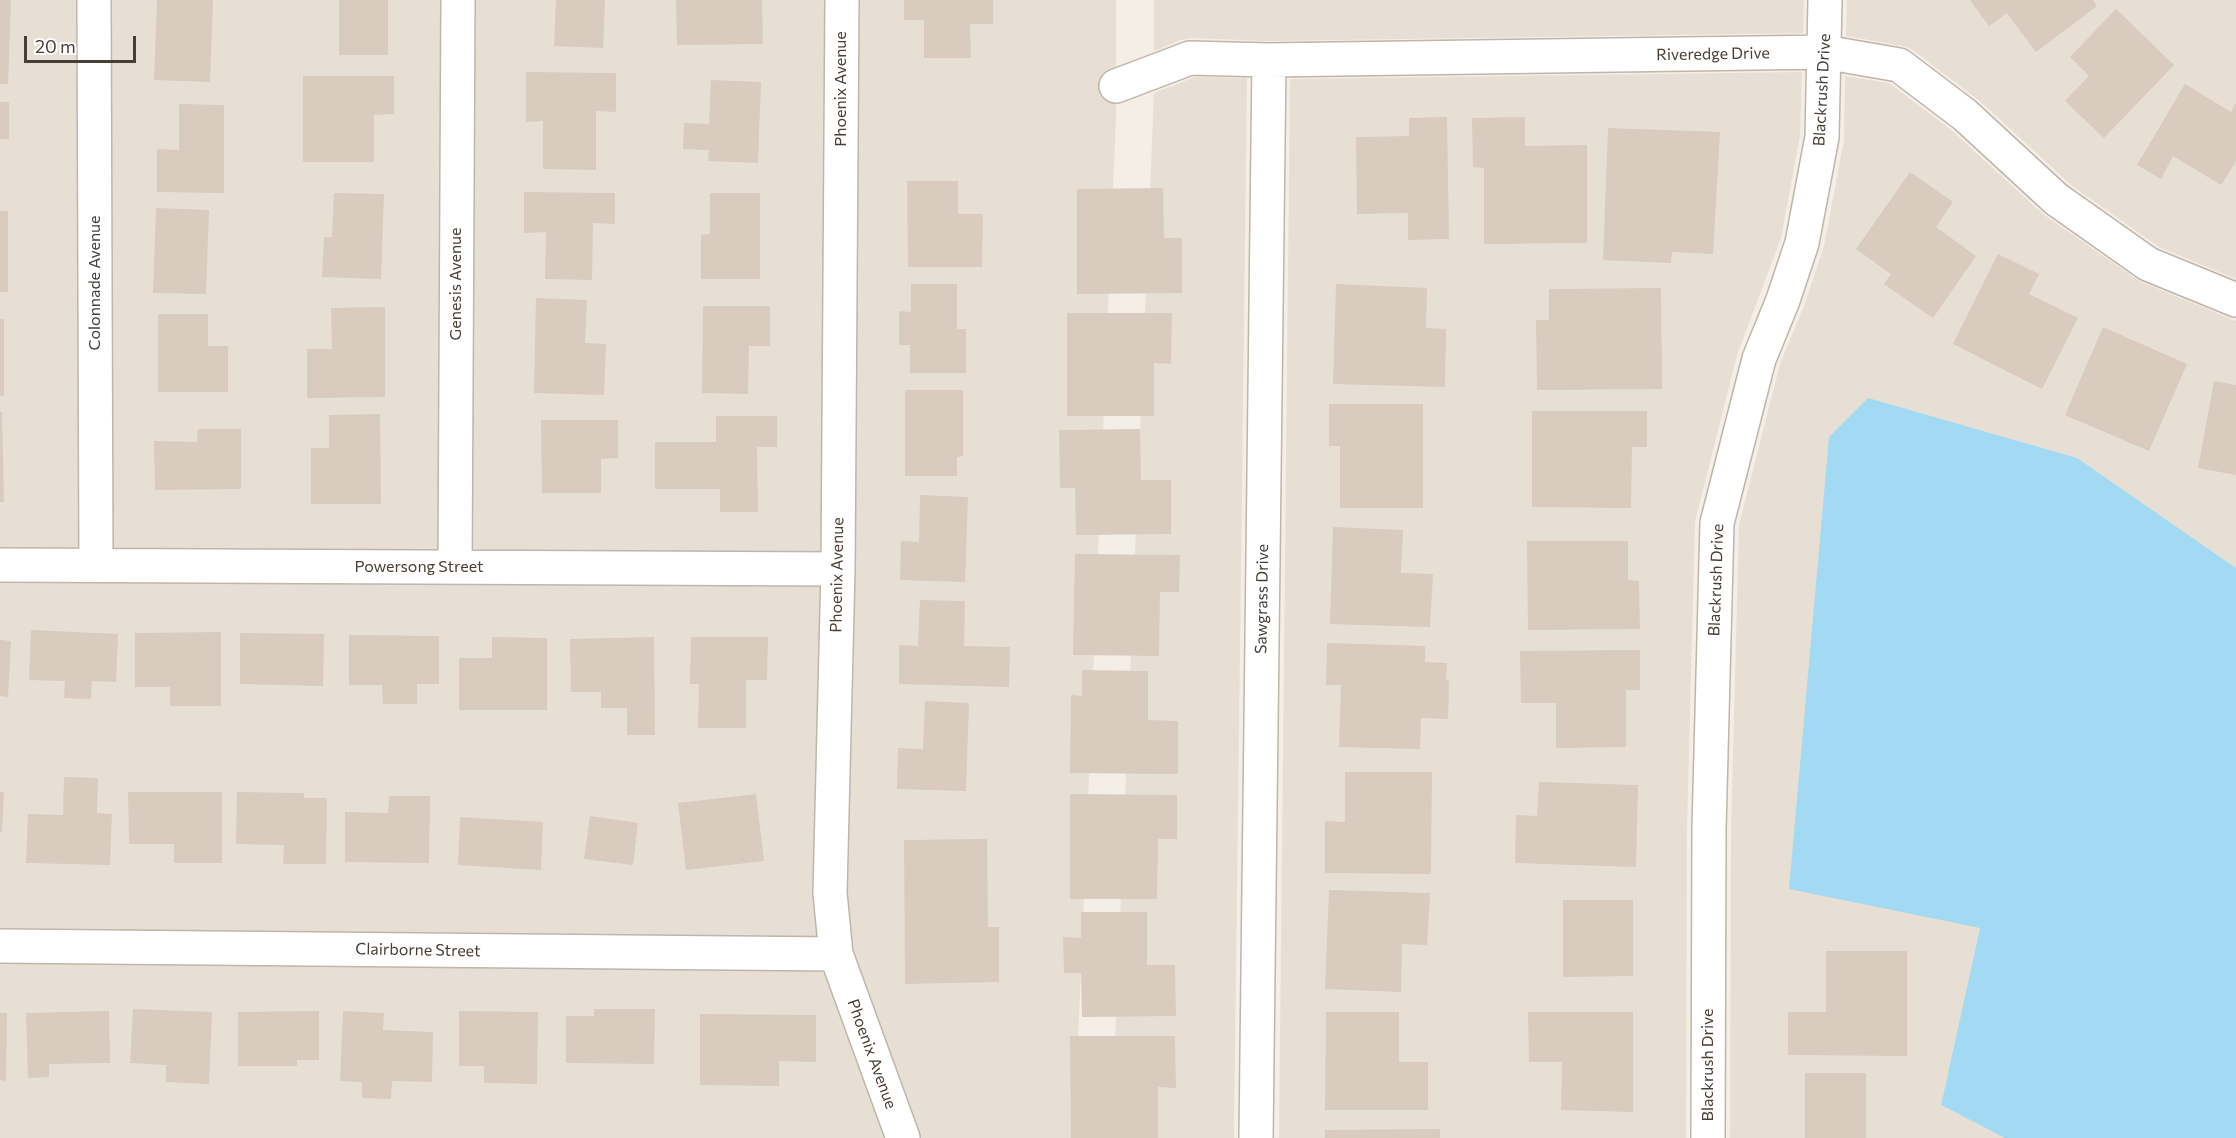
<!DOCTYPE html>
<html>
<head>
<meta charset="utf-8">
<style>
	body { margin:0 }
	#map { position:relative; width:2236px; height:1138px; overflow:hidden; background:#f4eee6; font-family:Commissioner,sans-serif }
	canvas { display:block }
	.scale { position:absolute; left:24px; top:36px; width:112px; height:27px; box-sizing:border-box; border:3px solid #473e35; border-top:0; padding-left:8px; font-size:18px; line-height:21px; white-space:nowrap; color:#473e35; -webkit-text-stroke:4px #fff; paint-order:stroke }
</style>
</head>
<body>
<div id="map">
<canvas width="2236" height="1138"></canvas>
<div class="scale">20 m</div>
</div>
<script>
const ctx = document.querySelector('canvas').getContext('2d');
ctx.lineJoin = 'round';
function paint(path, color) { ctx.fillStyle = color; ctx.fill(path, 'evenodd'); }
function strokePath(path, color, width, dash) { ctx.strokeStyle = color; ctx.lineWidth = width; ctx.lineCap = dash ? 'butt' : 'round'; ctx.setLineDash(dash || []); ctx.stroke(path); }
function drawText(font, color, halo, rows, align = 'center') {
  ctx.font = font + ' Commissioner,sans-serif'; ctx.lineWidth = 4.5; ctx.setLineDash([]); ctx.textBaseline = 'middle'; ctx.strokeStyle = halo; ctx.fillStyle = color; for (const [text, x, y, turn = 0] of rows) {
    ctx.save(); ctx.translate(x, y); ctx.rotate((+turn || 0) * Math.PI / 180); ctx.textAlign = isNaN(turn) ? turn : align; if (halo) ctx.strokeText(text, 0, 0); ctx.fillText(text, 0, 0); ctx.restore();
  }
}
paint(new Path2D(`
	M0,0h1116v116l-42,1022h-1074z
	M1154,0h650l-1,33 -534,8 -78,-3 -10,2 -27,11z
	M1847,0h389v279l-77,-32 -88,-62 -90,-83 -68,-52 -10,-4 -57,-10z
	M1802,72l-2,63 -19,103 -44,117 -42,167 -8,306 -1,310h-407l11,-1059z
	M1845,76l44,7 61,46 93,85 96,67 97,40v247l-160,-110 -96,470 -39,177 64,33h-275l1,-309 8,-304 41,-161 24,-58 20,-60 20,-106z
	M1195,77l52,1 -13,1060h-123l43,-1045z`), '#e8dfd4');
paint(new Path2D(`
	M1868,398l209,60 159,110v570h-231l-64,-33 39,-177 -191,-39 40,-452z`), '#a1daf2');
paint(new Path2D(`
	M0,0h11l-3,84h-8z
	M157,0h56l-3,82 -56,-2z
	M339,0h49v55h-49z
	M556,0h49l-2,48 -49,-2z
	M676,0h86l1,44 -86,1z
	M904,0h89v24h-23l1,34h-47v-38h-20z
	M1970,0h123l4,6 -61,46 -29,-39 -18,13z
	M2116,9l58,56 -70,73 -39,-37 24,-25 -19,-19z
	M526,72l90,1v39l-20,-1v59l-53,-1v-48l-17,1z
	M303,76h91v38l-20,1v47h-71z
	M711,80l50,2 -3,81 -50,-2 1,-11 -26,-1 1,-26 25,1z
	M2185,84l46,28 5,-9v58l-15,24 -48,-29 -12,23 -24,-14z
	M0,102h9v37h-9z
	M179,104l45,1v88l-67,-1v-43l22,1z
	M1447,117l2,122 -41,1v-27l-51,1 -1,-77 53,-1v-18z
	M1525,117v29l62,-1v98l-103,1v-76l-11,-1 -1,-49z
	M1608,128l112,4 -7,122 -41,-2 -1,11 -68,-3z
	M1910,172l43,30 -17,25 40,29 -43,62 -49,-34 7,-10 -35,-25z
	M907,181h51v33h25l-1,53h-74z
	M1163,188l1,50h18v55l-105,1v-105z
	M524,192l91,1v31l-22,-1 -1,57 -47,-1 1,-47 -22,1z
	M334,193l50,1 -3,85 -59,-2 2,-40h8z
	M710,193h50v86h-59v-44l9,-1z
	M156,208l53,2 -3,84 -53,-1z
	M0,211h8v81h-8z
	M1998,254l41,20 -10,20 49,24 -36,71 -89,-45z
	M911,284h46v45h9v44h-56v-28h-11v-34l12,1z
	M1336,284l91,4 -1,40 20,1 -1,58 -112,-3z
	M1661,288l1,101 -125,1 -1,-70h13v-31z
	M536,298l51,2 -2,43 21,1 -2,51 -70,-2z
	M703,306h67v40h-21l-1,48 -46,-1z
	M385,307v90l-78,1v-49h25l-1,-41z
	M1067,313h105l-1,51 -17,-1v53h-87z
	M158,314h50v32h20v46h-70z
	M0,319h4v77h-4z
	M2103,327l84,37 -38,87 -84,-36z
	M2214,381l22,4v90l-38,-7z
	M905,390h58v66l-6,1v19h-52z
	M1329,404h94v104h-83v-62h-11z
	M1532,411h115v36h-15l-1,61 -99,-1z
	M0,412h2l2,90h-4z
	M380,414l1,90h-70v-56h18v-33z
	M716,416h61v31h-20l1,65h-38v-23h-65v-47h61z
	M541,420h77v38l-17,1v34h-59z
	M198,429h43v60l-86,1 -1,-49 43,1z
	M1140,429l1,51h30v54l-95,1 -1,-47h-15l-1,-58z
	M920,495l48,2 -3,85 -65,-2 1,-39 18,1z
	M1333,527l70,3 -2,43 32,1 -3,53 -100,-3z
	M1527,541h101v39l11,1 1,48 -112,1z
	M1075,554l105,1 -1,37h-19l-1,64 -86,-1z
	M920,600l45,1 -1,45 46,1 -1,40 -110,-3v-39l19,1z
	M31,630l87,4 -2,48 -24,-1 -1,18 -27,-1 1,-17 -36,-1z
	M221,632v74h-51v-19h-35v-54z
	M240,633l84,1 -1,52 -83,-2z
	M349,635l90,1v48h-22v20h-34l-1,-19h-33z
	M492,637l55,1v72h-88v-52h33z
	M654,637l1,98h-28v-27h-26v-16h-30l-1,-53z
	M691,637h77l-1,43h-21v48h-48l1,-44h-9z
	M0,640l11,1 -3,56 -8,-1z
	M1327,643l98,3v16l22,1 -1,17 3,1 -1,38 -27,-1 -1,31 -81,-2 2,-62h-15z
	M1640,650v40h-14v57l-70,1v-45h-35l-1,-52z
	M1082,670l66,1v49l30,1v53l-108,-1 1,-78 11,1z
	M925,701l44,2 -3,88 -69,-2 1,-41 25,1z
	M1345,772h87l-1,102 -106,-1v-52l20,1z
	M64,777l34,1 -1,35 15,1 -2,51 -84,-2 2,-49 35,1z
	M1539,782l99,3 -2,82 -121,-4 1,-48 21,1z
	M0,792h4l-2,40h-2z
	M128,792h94v71h-48v-19h-45z
	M237,792l67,1v5h23l-1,66h-43l1,-19 -48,-1z
	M756,794l8,67 -78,9 -8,-67z
	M1070,794l107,1v44h-19l-1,60h-87z
	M389,796h41l-1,67 -84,-1v-50l43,1z
	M590,816l48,7 -5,42 -49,-6z
	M460,817l83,5 -2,48 -83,-5z
	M987,839l1,88h11v55l-94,2 -1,-144z
	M1329,890l101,3 -3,52 -25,-1 -1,48 -76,-3z
	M1563,900h70v76l-70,1z
	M1081,912h66v53h28l1,51 -94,1 -1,-44h-17l-1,-36 18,1z
	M1826,951h81v105l-119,-1v-43h38z
	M133,1009l79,3 -3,72 -43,-2v-17l-36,-2z
	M594,1009h61l-1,55 -88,-1v-47h28z
	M109,1011l1,52 -61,1v13l-21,1 -2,-65z
	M319,1011v49h-22v6h-59v-54z
	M343,1011l41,2 -1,17 50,2 -1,50 -40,-1 -1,18 -29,-1v-16l-22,-1z
	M459,1011l79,1 -1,72 -53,-1v-17h-25z
	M1326,1012h73v50h29v48h-103z
	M1528,1012h105v100l-72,-2 1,-48h-33z
	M0,1013h7l-1,68 -6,-1z
	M700,1014l116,1v47l-37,-1v25l-79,-1z
	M1070,1036h105l1,52 -18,-1v51h-87z
	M1805,1073h61v65h-61z
	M1440,1129v9h-115v-8z`), '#d9cbbe');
const street = new Path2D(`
	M94,0l2,565
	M842,0l-4,569 -8,324 6,61 67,184
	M1116,86l74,-28 79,2 555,-8 75,13 66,50 91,84 92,65 88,36
	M0,565l838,4
	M455,567l3,-567
	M0,946l836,8
	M1256,1138l13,-1078
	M1708,1138l1,-309 8,-306 42,-164 24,-59 19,-57 20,-106 3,-137`);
strokePath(street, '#bfb5a9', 36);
strokePath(street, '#fff', 33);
drawText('16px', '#473e35', '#fff', [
	["Riveredge Drive",1713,54,-1],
	["Phoenix Avenue",841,89,-90],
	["Blackrush Drive",1822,90,-87],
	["Colonnade Avenue",95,283,-90],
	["Genesis Avenue",456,284,-90],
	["Powersong Street",419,567],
	["Phoenix Avenue",837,575,-89],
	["Blackrush Drive",1716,580,-88],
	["Sawgrass Drive",1262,599,-89],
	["Clairborne Street",418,950,1],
	["Phoenix Avenue",872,1054,70],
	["Blackrush Drive",1708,1065,-90]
]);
</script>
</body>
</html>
